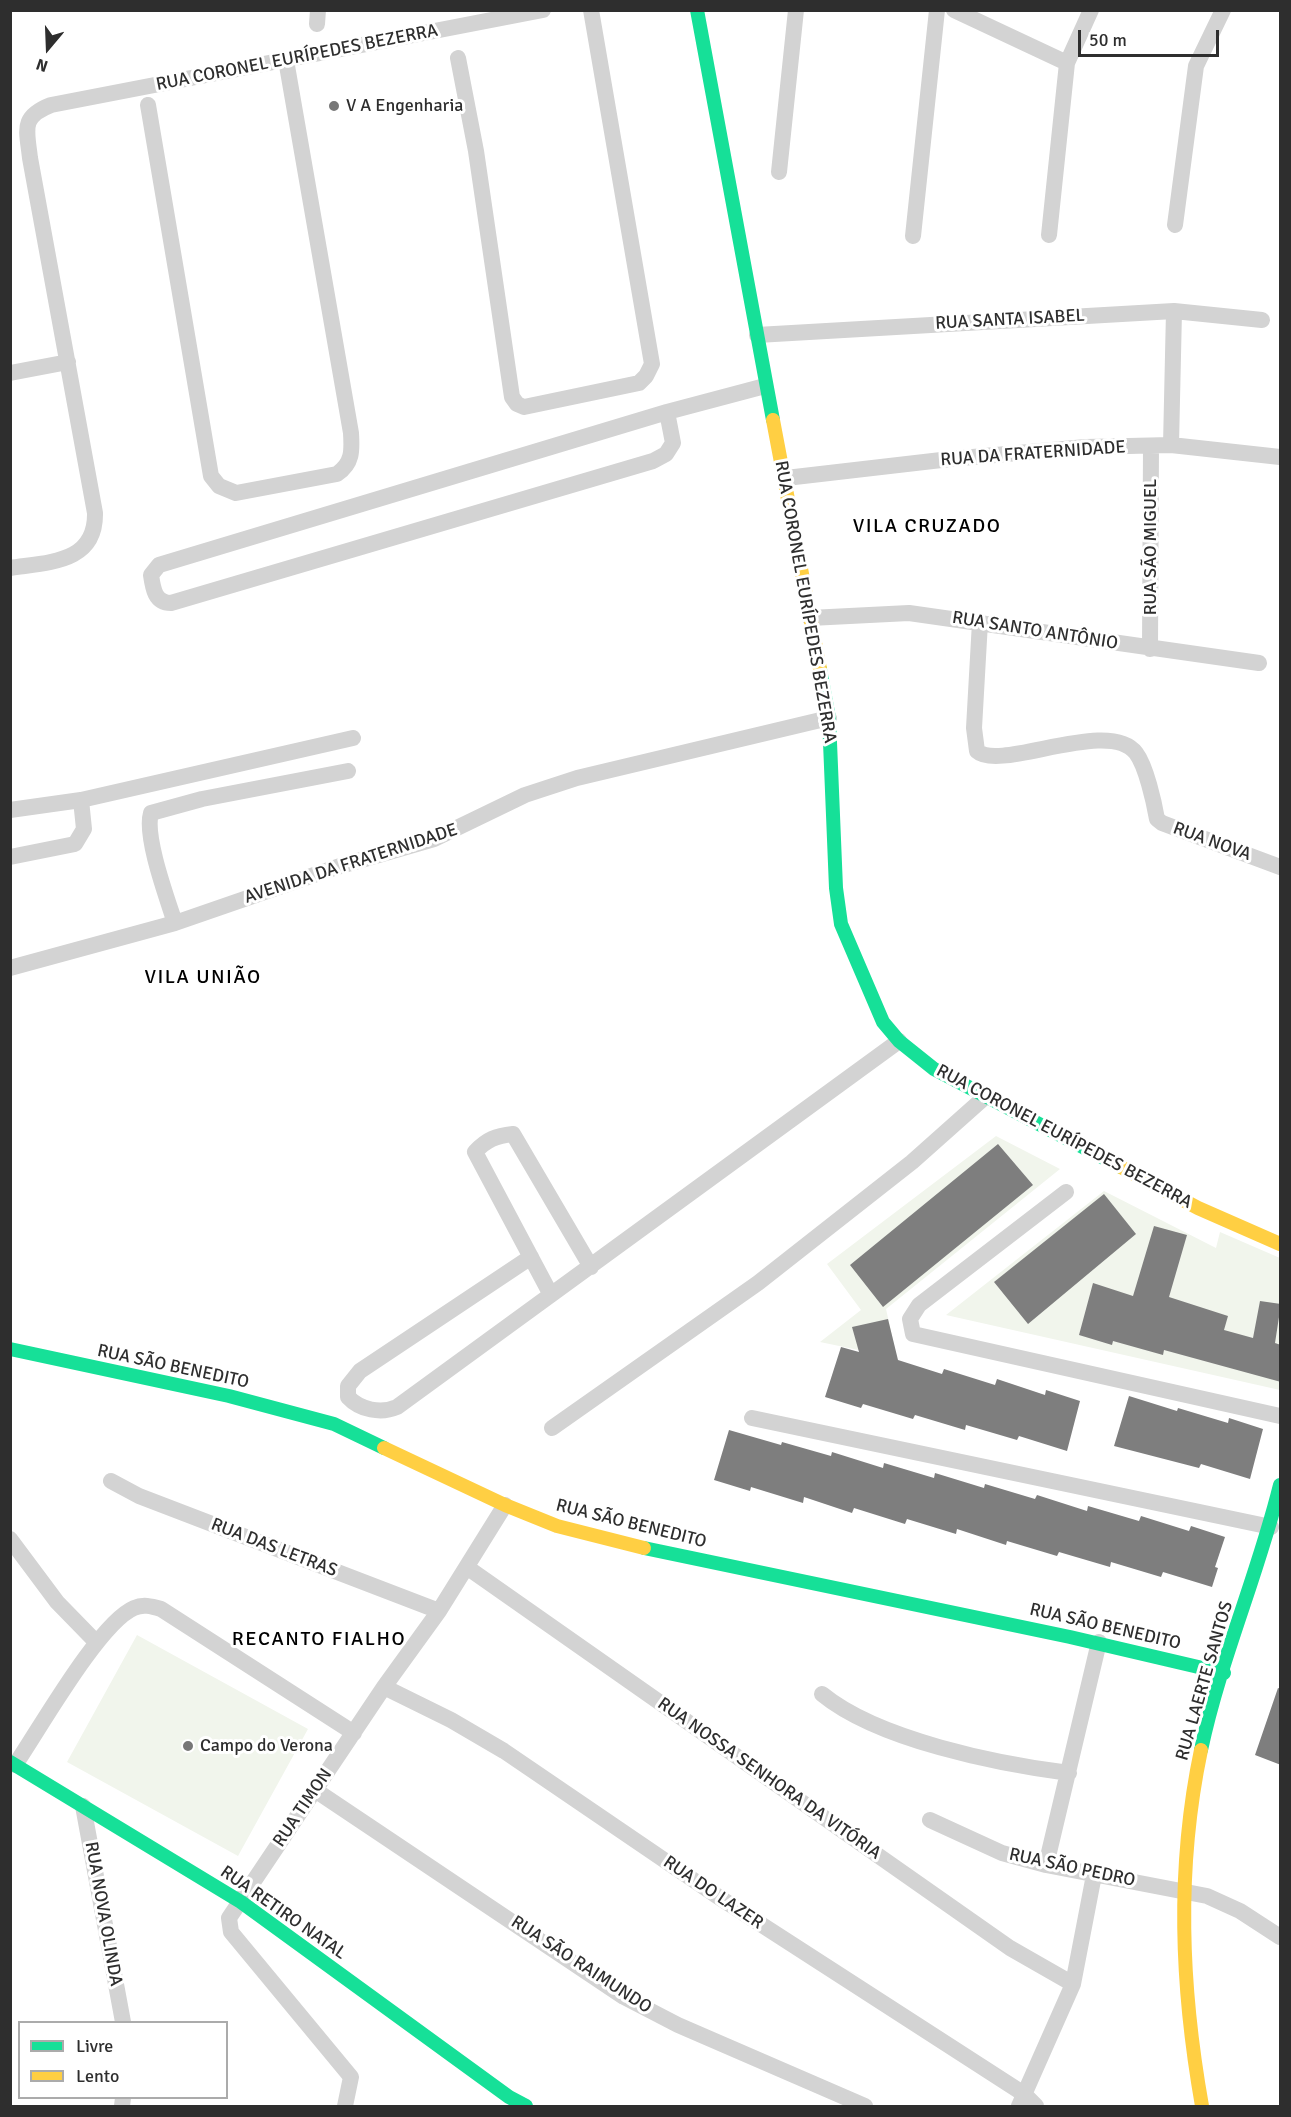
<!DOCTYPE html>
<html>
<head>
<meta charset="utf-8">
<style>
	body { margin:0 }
	#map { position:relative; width:1291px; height:2117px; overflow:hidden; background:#fff; font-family:Signika,sans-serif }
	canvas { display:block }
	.frame { position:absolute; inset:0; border:12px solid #2e2e2e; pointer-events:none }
	.legend { position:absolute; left:18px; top:2021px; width:210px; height:78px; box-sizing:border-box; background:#fff; border:2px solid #ababab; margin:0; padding:8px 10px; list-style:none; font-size:18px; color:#2e2e2e }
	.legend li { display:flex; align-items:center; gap:12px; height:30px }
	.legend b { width:30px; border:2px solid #ababab }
	.north { position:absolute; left:18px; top:18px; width:60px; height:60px; -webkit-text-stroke:4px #fff; paint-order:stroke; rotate:199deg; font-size:16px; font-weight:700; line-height:24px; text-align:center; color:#2e2e2e }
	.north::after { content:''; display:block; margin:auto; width:21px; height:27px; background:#2e2e2e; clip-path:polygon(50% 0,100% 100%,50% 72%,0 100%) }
	.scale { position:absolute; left:1078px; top:30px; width:141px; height:27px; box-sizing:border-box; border:3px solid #2e2e2e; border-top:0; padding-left:8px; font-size:18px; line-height:21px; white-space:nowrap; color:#2e2e2e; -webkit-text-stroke:4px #fff; paint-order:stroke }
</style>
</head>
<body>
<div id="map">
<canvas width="1291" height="2117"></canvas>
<div class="frame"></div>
<ul class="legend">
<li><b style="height:8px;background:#16e098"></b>Livre</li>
<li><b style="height:8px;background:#ffcf43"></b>Lento</li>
</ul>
<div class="north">N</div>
<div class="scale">50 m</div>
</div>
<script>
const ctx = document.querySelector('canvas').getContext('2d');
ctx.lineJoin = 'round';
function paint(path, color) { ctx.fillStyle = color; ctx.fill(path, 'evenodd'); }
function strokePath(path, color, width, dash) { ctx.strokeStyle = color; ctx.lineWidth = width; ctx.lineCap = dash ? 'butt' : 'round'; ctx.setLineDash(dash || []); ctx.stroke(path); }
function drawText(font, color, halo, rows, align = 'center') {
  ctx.font = font + ' Signika,sans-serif'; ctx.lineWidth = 6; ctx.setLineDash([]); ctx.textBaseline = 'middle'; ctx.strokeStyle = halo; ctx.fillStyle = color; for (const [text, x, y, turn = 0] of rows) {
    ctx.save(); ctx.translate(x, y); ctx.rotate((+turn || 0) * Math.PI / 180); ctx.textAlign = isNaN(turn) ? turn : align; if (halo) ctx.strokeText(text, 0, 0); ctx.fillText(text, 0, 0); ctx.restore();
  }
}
paint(new Path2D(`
	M996,1136l64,33 -174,140 11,49 -77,-16 41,-32 -34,-46z
	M1104,1191l112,57 4,-16 60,26v132l-334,-75z
	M137,1635l171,94 -70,127 -171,-94z`), '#f1f5ec');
paint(new Path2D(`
	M998,1144l35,41 -150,122 -33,-42z
	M1104,1194l32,40 -108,90 -34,-42z
	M1154,1226l33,9 -18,62 59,19 -4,14 29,8 7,-37 21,3 -6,39 6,2v37l-117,-32 -1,5 -50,-14 -1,4 -33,-10 14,-52 40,13z
	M888,1319l10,41 44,14 2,-5 51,16 2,-6 48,16 1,-5 34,11 -13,50 -48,-15 -2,4 -51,-15 -1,5 -50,-15 -2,4 -50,-15 -2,4 -36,-11 16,-50 18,5 -7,-25z
	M1129,1396l48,15 1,-3 50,15 1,-5 34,11 -13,50 -49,-15 -2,4 -85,-22z
	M729,1430l52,15 1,-3 49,14 1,-4 51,16 1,-5 50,15 1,-5 49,15 1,-4 50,15 2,-4 50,16 1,-5 51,15 2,-5 48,15 2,-5 34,11 -10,30 3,1 -6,19 -49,-15 -2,5 -50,-15 -1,5 -51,-15 -2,4 -50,-15 -1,4 -49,-16 -1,5 -49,-15 -2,5 -51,-16 -2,5 -48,-16 -1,6 -52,-16 -1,4 -36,-11z
	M1278,1688l3,1v76l-26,-10z`), '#7e7e7e');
strokePath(new Path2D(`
	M954,10l113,53
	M317,24l1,-14
	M458,58l18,93 36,246 5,7 7,3 115,-24 7,-7 6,-12 -61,-354
	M148,105l63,371 8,10 17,7 101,-19c16,-11 15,-24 14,-41l-65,-373
	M779,172l17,-162
	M1175,225l21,-159 27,-56
	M1049,235l18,-172 24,-53
	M913,236l24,-226
	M757,335l417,-24 88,9
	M10,373l58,-11
	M667,412l6,31 -7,11 -13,7 -482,142c-16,0 -18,-14 -20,-28l8,-10 508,-153 98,-26
	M1171,445l3,-134
	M786,478l164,-19 136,-12 85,-2 109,12
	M10,568c39,-6 86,-5 85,-55l-65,-355c-3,-28 -10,-41 21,-53l492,-95
	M810,618l99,-5 350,50
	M980,622l-6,106 3,23c23,21 132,-34 159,2 10,13 18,49 21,66l5,4 118,44
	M1150,649l1,-203
	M10,810l71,-10 272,-62
	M10,857l65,-13 9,-15 -3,-29
	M175,923c-8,-25 -31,-87 -24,-110l51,-14 146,-28
	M10,968l165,-45 162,-56 97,-28 91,-44 52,-17 252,-60
	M1066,1192l-147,113 -9,14 3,15 367,82
	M531,1257l-171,114 -12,15v11c12,13 33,17 49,10l502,-366
	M551,1295l-76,-143c12,-13 21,-16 38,-18l78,133
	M752,1418l519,109
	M552,1428l206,-145 154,-121 73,-65
	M111,1481l28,15 300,115
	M10,1539l47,63 39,40
	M468,1568l542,380 63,36
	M384,1687l67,33 53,31 210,143 310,200 12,12
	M822,1694c56,46 176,70 247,79
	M15,1765c24,-35 84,-142 119,-157 9,-4 17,-2 27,1l193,124
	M315,1790l309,207 54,28 187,81
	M83,1806l40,216
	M930,1820l72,33 44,12 161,31 33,15 40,26
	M1046,1865l53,-223
	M122,2106l1,-8
	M345,2106l6,-29 -120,-145 -2,-14 155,-231 55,-76 66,-106
	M1019,2106l54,-122 21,-109`), '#d3d3d3', 16);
strokePath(new Path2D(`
	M697,10l76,410
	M820,669l9,49 7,170 5,36 42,98 16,19 35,28 187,98
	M10,1349l219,47 105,28 50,24
	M644,1548l426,89 154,36
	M1201,1750c19,-90 57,-175 79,-265
	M10,1762l231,140 268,195 17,9`), '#16e098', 14);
strokePath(new Path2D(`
	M773,420l47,249
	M1121,1167l77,41 82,36
	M384,1448l121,57 52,21 87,22
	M1201,1750c-25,119 -20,237 1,356`), '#ffcf43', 14);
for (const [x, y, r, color] of [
	[334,106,6,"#777"],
	[188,1746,6,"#777"]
]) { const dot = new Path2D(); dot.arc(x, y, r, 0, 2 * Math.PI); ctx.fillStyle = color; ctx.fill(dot); strokePath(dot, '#fff', 2); }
drawText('18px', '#2e2e2e', '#fff', [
	["RUA CORONEL EURÍPEDES BEZERRA",297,58,-11],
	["RUA SANTA ISABEL",1010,320,-3],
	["RUA DA FRATERNIDADE",1033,454,-4],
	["RUA SÃO MIGUEL",1151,547,-90],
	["RUA CORONEL EURÍPEDES BEZERRA",805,602,80],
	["RUA SANTO ANTÔNIO",1035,631,9],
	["RUA NOVA",1212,842,20],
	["AVENIDA DA FRATERNIDADE",351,864,-18],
	["RUA CORONEL EURÍPEDES BEZERRA",1064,1137,28],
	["RUA SÃO BENEDITO",173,1367,12],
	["RUA SÃO BENEDITO",631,1524,14],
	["RUA DAS LETRAS",274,1548,21],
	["RUA SÃO BENEDITO",1105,1627,13],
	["RUA LAERTE SANTOS",1205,1681,-74],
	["RUA NOSSA SENHORA DA VITÓRIA",769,1779,35],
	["RUA TIMON",303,1808,-56],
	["RUA SÃO PEDRO",1072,1868,12],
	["RUA DO LAZER",713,1893,34],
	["RUA RETIRO NATAL",283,1913,35],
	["RUA NOVA OLINDA",103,1914,80],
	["RUA SÃO RAIMUNDO",581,1965,33]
]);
drawText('18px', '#2e2e2e', '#fff', [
	["V A Engenharia",346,106],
	["Campo do Verona",200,1746]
], 'left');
ctx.letterSpacing = '1.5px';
drawText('20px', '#000', '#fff', [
	["VILA CRUZADO",927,527],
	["VILA UNIÃO",203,978],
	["RECANTO FIALHO",319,1640]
]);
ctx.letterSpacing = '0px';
</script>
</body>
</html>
